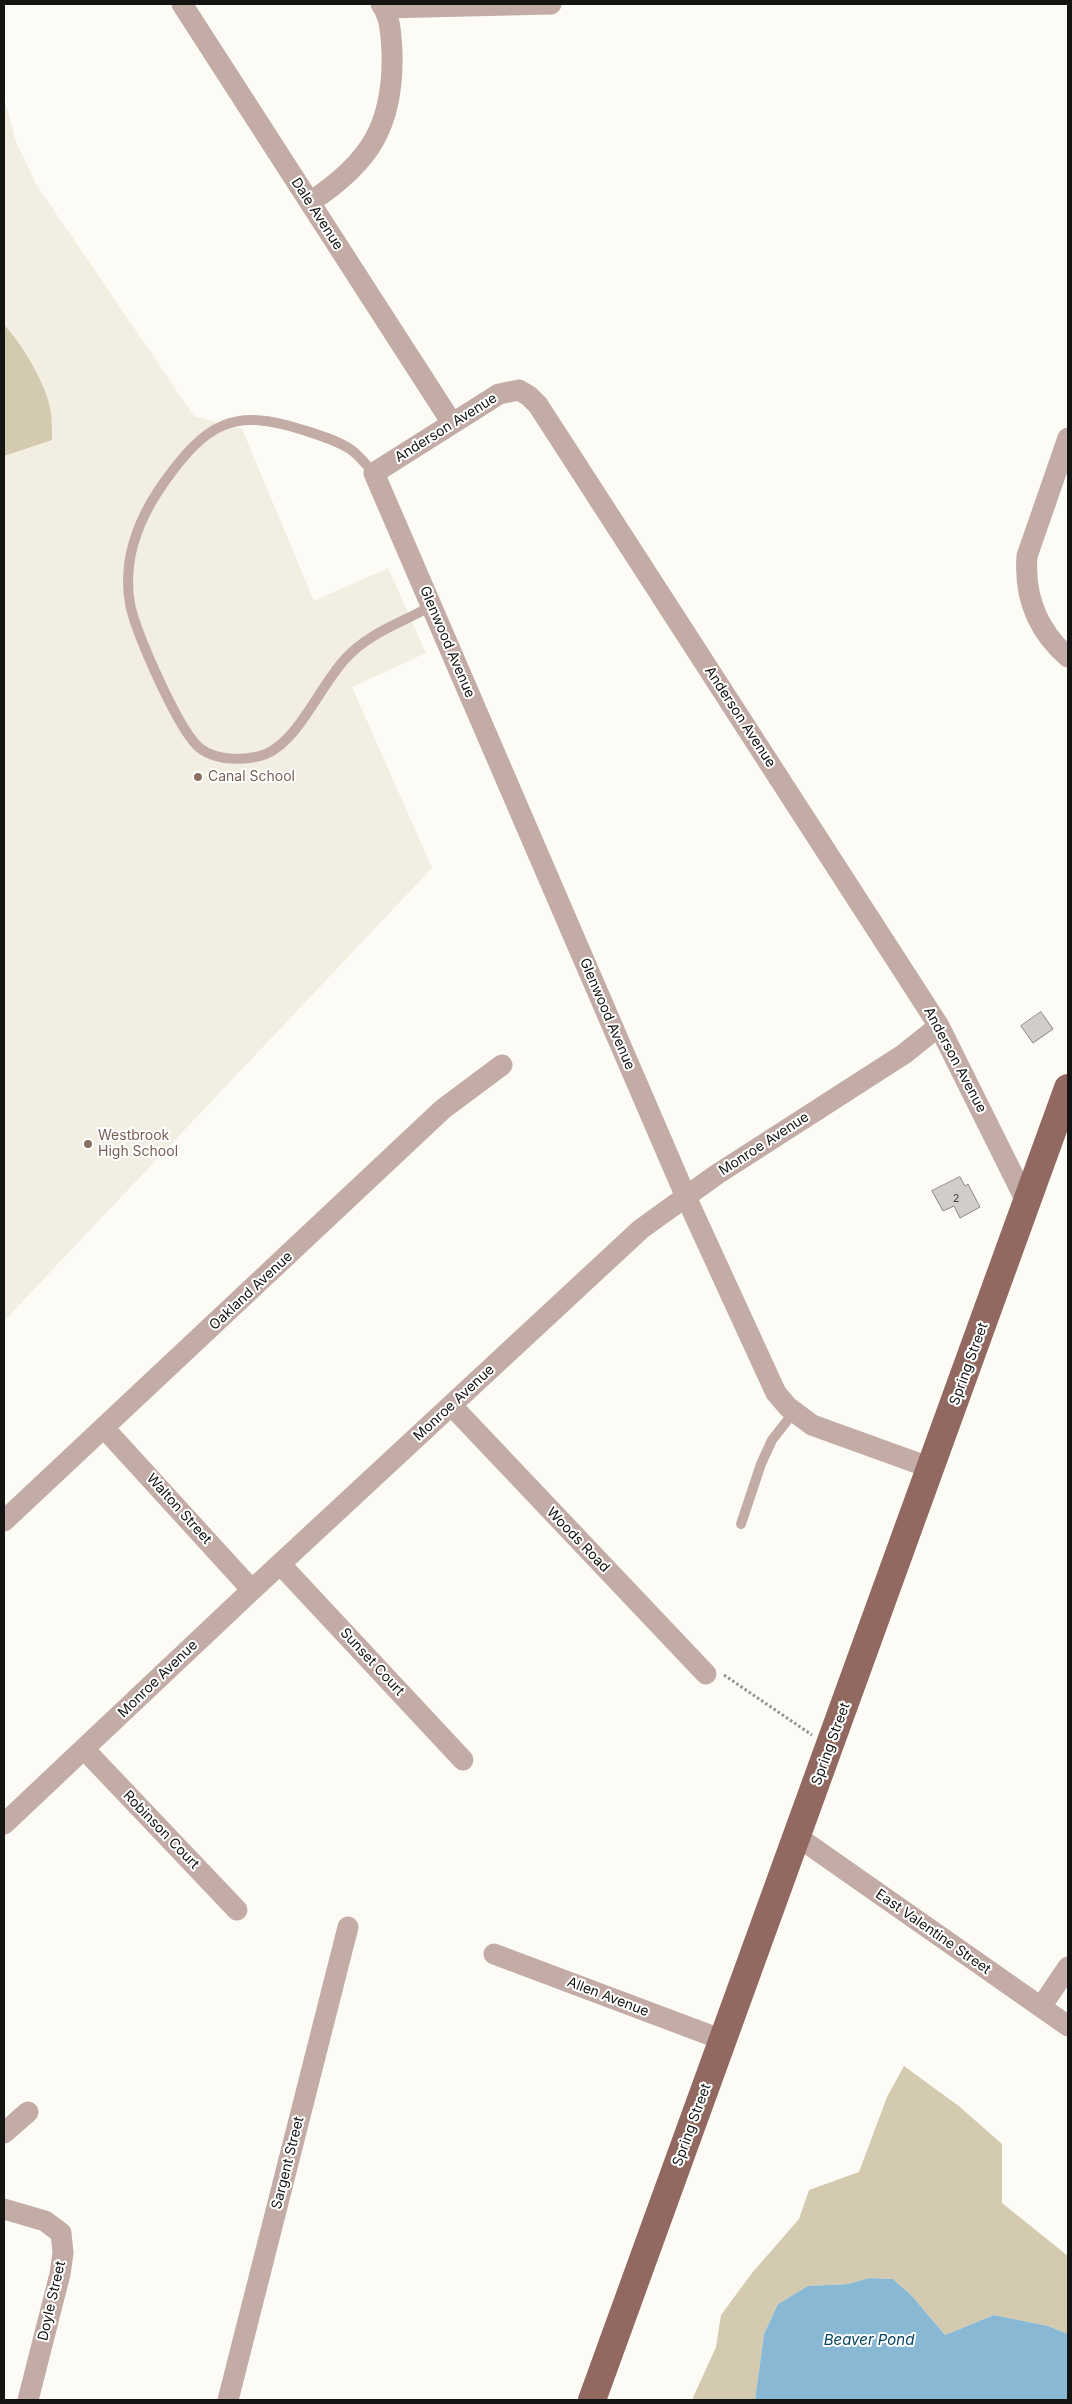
<!DOCTYPE html>
<html>
<head>
<meta charset="utf-8">
<style>
	body { margin:0 }
	#map { position:relative; width:1072px; height:2404px; overflow:hidden; background:#fcfbf6; font-family:Inter,sans-serif }
	canvas { display:block }
	.frame { position:absolute; inset:0; border:5px solid #141412; pointer-events:none }
</style>
</head>
<body>
<div id="map">
<canvas width="1072" height="2404"></canvas>
<div class="frame"></div>
</div>
<script>
const ctx = document.querySelector('canvas').getContext('2d');
ctx.lineJoin = 'round';
function paint(path, color) { ctx.fillStyle = color; ctx.fill(path, 'evenodd'); }
function strokePath(path, color, width, dash) { ctx.strokeStyle = color; ctx.lineWidth = width; ctx.lineCap = dash ? 'butt' : 'round'; ctx.setLineDash(dash || []); ctx.stroke(path); }
function drawText(font, color, halo, rows, align = 'center') {
  ctx.font = font + ' Inter,sans-serif'; ctx.lineWidth = 4; ctx.setLineDash([]); ctx.textBaseline = 'middle'; ctx.strokeStyle = halo; ctx.fillStyle = color; for (const [text, x, y, turn = 0] of rows) {
    ctx.save(); ctx.translate(x, y); ctx.rotate((+turn || 0) * Math.PI / 180); ctx.textAlign = isNaN(turn) ? turn : align; if (halo) ctx.strokeText(text, 0, 0); ctx.fillText(text, 0, 0); ctx.restore();
  }
}
paint(new Path2D(`
	M4,97l12,45 20,42 158,232 48,13 72,172 74,-33 38,85 -74,34 80,181 -428,453z`), '#f2eee2');
paint(new Path2D(`
	M4,325c18,18 44,62 47,88 1,9 1,18 1,27l-48,16z
	M904,2066l56,41 42,37v59l66,53v78l-20,-8 -54,-11 -49,20 -33,-39 -19,-17 -24,-1 -21,6 -40,2 -30,18 -14,30 -9,66h-63l24,-53 5,-32 31,-42 47,-54 10,-29 50,-18 28,-75z`), '#d4caaf');
paint(new Path2D(`
	M869,2278l24,1 19,17 33,39 49,-20 54,11 20,8v66h-313l9,-66 14,-30 30,-18 40,-2z`), '#88b8d3');
const building = new Path2D(`
	M1041,1012l12,17 -20,14 -12,-17z
	M960,1177l5,9 3,-2 12,23 -20,11 -6,-12 -11,5 -11,-20z`);
paint(building, '#d1ceca');
strokePath(building, '#8b8884', 1);
strokePath(new Path2D(`
	M724,1675l88,60`), '#93938f', 3, [2.5, 2.5]);
strokePath(new Path2D(`
	M374,473c-8,-8 -15,-18 -24,-24 -14,-9 -31,-14 -47,-19 -70,-23 -97,-6 -138,51 -18,25 -32,53 -36,84 -2,18 -1,37 5,54 9,27 46,115 67,130 16,12 46,12 65,5 33,-14 55,-70 80,-96 24,-26 56,-35 85,-52
	M741,1524l20,-60 11,-24 22,-28`), '#c3aba6', 10);
strokePath(new Path2D(`
	M182,4l270,419
	M384,8l167,-4
	M310,202c60,-39 84,-77 82,-150 -1,-15 -1,-35 -11,-48
	M1068,438l-41,118c-3,40 10,74 41,101
	M451,1405l255,269
	M105,1429l147,161
	M931,1468l-119,-43 -24,-18 -12,-14 -90,-196 -312,-724 125,-79 20,-4 10,6 9,9 401,621 88,177
	M4,1521l439,-412 59,-44
	M281,1565l182,195
	M84,1749l153,161
	M4,1824l248,-234 389,-361 75,-54 188,-121 35,-28
	M798,1837l270,189
	M494,1954l229,86
	M1041,2007l27,-40
	M4,2133l24,-21
	M4,2209l41,12 16,12 2,20 -3,21 -32,126
	M228,2400l120,-473`), '#c3aba6', 21);
strokePath(new Path2D(`
	M592,2400l476,-1312`), '#916960', 28);
for (const [x, y, r, color] of [
	[198,777,5,"#8d6e63"],
	[88,1144,5,"#8d6e63"]
]) { const dot = new Path2D(); dot.arc(x, y, r, 0, 2 * Math.PI); ctx.fillStyle = color; ctx.fill(dot); strokePath(dot, '#fff', 2); }
drawText('11px', '#434240', null, [
	["2",956,1199]
]);
drawText('14px', '#141412', '#fff', [
	["Dale Avenue",317,214,57],
	["Anderson Avenue",446,428,-32],
	["Glenwood Avenue",447,642,67],
	["Anderson Avenue",740,717,57],
	["Glenwood Avenue",607,1014,67],
	["Anderson Avenue",955,1060,62],
	["Monroe Avenue",764,1144,-33],
	["Oakland Avenue",251,1291,-43],
	["Spring Street",969,1364,-70],
	["Monroe Avenue",454,1403,-43],
	["Walton Street",179,1509,48],
	["Woods Road",578,1540,46],
	["Sunset Court",372,1662,47],
	["Monroe Avenue",158,1679,-44],
	["Spring Street",831,1744,-70],
	["Robinson Court",161,1830,46],
	["East Valentine Street",933,1932,35],
	["Allen Avenue",608,1997,21],
	["Spring Street",692,2125,-70],
	["Sargent Street",288,2163,-76],
	["Doyle Street",52,2301,-77]
]);
drawText('14px', '#785e54', '#fff', [
	["Canal School",208,777],
	["Westbrook",98,1136],
	["High School",98,1152]
], 'left');
drawText('italic 15px', '#054662', '#fff', [
	["Beaver Pond",869,2340]
]);
</script>
</body>
</html>
